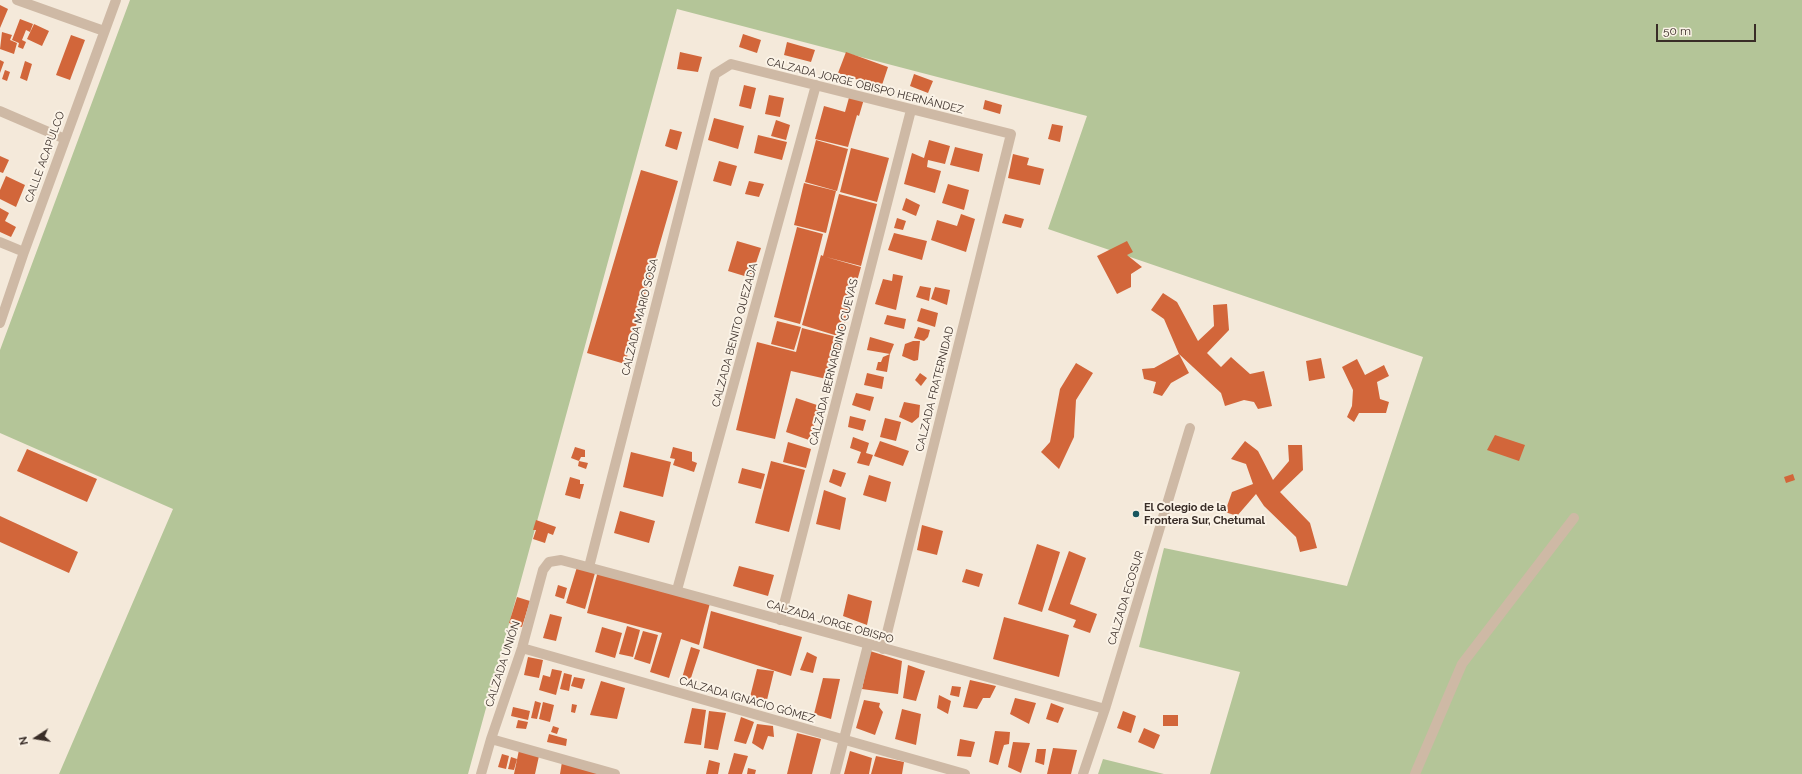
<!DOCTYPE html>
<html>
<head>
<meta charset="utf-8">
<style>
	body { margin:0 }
	#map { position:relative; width:1802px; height:774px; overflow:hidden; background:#f4e9da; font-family:Raleway,sans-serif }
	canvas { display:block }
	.north { position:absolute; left:16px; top:718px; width:40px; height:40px; -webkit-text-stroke:3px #fbf3e7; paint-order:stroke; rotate:258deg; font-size:11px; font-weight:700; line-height:16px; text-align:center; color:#392d27 }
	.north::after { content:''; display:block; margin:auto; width:14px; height:18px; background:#392d27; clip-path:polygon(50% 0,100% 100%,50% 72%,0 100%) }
	.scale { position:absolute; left:1656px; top:24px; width:100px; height:18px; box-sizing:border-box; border:2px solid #392d27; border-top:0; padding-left:5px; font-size:12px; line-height:14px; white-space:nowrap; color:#392d27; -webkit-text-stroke:3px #fbf3e7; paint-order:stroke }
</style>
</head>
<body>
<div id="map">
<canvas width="1802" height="774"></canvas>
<div class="north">N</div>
<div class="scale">50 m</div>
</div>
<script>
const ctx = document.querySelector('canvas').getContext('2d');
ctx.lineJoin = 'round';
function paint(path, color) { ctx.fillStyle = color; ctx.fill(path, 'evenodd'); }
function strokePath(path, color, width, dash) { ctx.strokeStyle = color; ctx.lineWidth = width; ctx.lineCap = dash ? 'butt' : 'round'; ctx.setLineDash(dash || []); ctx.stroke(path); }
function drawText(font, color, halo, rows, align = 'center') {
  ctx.font = font + ' Raleway,sans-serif'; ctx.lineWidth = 4; ctx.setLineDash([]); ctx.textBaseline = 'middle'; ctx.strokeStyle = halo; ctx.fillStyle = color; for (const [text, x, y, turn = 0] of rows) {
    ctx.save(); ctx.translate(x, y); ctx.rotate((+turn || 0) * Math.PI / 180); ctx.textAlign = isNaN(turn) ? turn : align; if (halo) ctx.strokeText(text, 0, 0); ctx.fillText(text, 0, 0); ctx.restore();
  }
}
paint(new Path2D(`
	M130,0h1672v774h-592l30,-102 -101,-25 25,-99 183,38 76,-229 -375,-128 39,-113 -410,-107 -209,765h-409l114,-265 -173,-76v-83z
	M1103,759l61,15h-66z`), '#b4c598');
paint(new Path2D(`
	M0,5l8,4 -8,19z
	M20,19l13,5 -3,8 -4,-2 -4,10 4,2 -3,7 -5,-2 1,-4 -7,-3z
	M34,24l15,7 -7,15 -15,-7z
	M2,32l10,3 -2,5 7,3 -3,11 -14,-5z
	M743,34l18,6 -4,13 -18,-6z
	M71,35l14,5 -15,40 -14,-5z
	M787,42l28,8 -4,12 -27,-7z
	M680,52l22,5 -4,15 -21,-3z
	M846,52l42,15 -7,21 -43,-15z
	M0,60l4,2 -4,11z
	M25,61l7,3 -5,17 -7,-3z
	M5,70l5,2 -3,9 -5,-2z
	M914,74l19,7 -5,12 -18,-7z
	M744,85l12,3 -5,21 -12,-3z
	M850,94l14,5 -5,17 -2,-1 -9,32 -33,-8 9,-33 21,6z
	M769,95l15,3 -4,19 -15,-3z
	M985,100l17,5 -2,9 -17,-5z
	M714,118l30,8 -6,23 -30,-9z
	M776,120l14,5 -4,15 -15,-4z
	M1052,124l11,2 -3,16 -12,-3z
	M670,129l12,3 -5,18 -12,-4z
	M758,135l29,7 -5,18 -28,-7z
	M816,140l32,9 -11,42 -32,-9z
	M929,140l21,6 -5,18 -17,-4 -1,7 14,4 -6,22 -31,-9 8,-31 12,5z
	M955,147l28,7 -4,18 -29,-7z
	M851,148l38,10 -12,44 -37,-10z
	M1013,154l16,4 -2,7 17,4 -4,16 -32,-7z
	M0,156l9,4 -6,13 -3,-1z
	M719,161l18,5 -6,20 -18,-5z
	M641,170l37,11 -53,183 -38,-11z
	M6,176l19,9 -9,22 -16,-8v-9z
	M749,181l15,3 -5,13 -14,-3z
	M804,183l32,8 -10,42 -32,-8z
	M948,184l21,6 -5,20 -22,-7z
	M839,194l38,10 -16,62 -35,-9 35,10 -20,70 -39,-12 19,-70 2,1z
	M906,198l14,7 -4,11 -14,-6z
	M0,208l9,5 -4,8 11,6 -5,10 -11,-5z
	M961,214l14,5 -9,33 -35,-12 6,-20 20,6z
	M1005,214l19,5 -3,9 -19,-5z
	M897,218l9,3 -3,9 -9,-2z
	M797,227l26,7 -23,90 -26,-7z
	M894,233l33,8 -5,19 -34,-10z
	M737,241l24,7 -10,30 -23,-7z
	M1127,241l6,11 -6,3 15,12 -11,7v13l-14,7 -20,-38z
	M893,274l10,2 -7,34 -21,-6 8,-25 9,2z
	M920,286l11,2 -2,13 -13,-4z
	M935,287l15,3 -3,15 -16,-6z
	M1163,293l14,9 21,39 16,-15 -1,-21 14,-1 2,26 -22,23 14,14 10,-10 19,17 14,-3 8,35 -14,3 -4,-7 -10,-2 -19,6 -4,-13 -42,-39 10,19 -18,10 -9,13 -9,-3 3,-11 -12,-3 -2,-10 12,-1 25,-14 -15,-35 -13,-9z
	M921,308l17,5 -3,14 -18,-6z
	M887,315l19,4 -2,10 -20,-5z
	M777,321l24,6 -7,23 -23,-6z
	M918,327l12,3 -2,7 -4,4 -10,-3z
	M802,328l39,10 -10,42 -40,-9 -16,68 -39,-9 21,-88 39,10z
	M870,337l24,7 -4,10 -23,-4z
	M913,341h7l-2,19 -4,1 -12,-5 3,-12z
	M890,354l-3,18 -11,-2 2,-8h3l2,-5z
	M1321,358l4,20 -16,3 -3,-20z
	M1357,359l8,16 19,-10 5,11 -12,6 3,17 9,3 -3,11h-27l-5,9 -7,-5 5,-11 1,-16 -11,-23z
	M1076,363l17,10 -17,27 -2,37 -15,32 -18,-17 9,-10 10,-53z
	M867,373l17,4 -2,12 -18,-4z
	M920,373l7,5 -6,8 -6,-6z
	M856,393l18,4 -4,14 -18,-6z
	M796,398l24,8 -11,34 -23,-8z
	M904,402l16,3 -1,12 -7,6 -13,-6z
	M850,416l16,4 -3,11 -15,-4z
	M885,418l16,4 -5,19 -16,-4z
	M1495,435l30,10 -6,16 -32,-11z
	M853,437l16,6 -3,10 7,2 -4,11 -12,-3 4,-11 -11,-4z
	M880,441l29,10 -6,15 -29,-10z
	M1245,441l13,10 15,29 16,-19 -1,-16h14l1,25 -23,22 30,31 7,25 -17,4 -4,-15 -32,-31 -8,-12 -19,22 -12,-4 7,-20 21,-8 -7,-20 -15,-5z
	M788,442l23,7 -5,19 -23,-6z
	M575,447l10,3v7h-4l-2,4 -8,-3z
	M673,447l19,5v9l5,2 -3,9 -21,-7 2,-6 -5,-1z
	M27,449l70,30 -10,23 -70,-31z
	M631,452l40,10 -8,35 -40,-10z
	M579,461l9,2 -2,6 -8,-3z
	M771,461l34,9 -16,62 -34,-9z
	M742,468l23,6 -4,15 -23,-6z
	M833,469l13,4 -5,14 -12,-5z
	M1793,474l2,6 -9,3 -2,-6z
	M869,475l22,7 -5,20 -23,-7z
	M570,477l10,3v4h4l-4,15 -15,-4z
	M824,490l22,8 -6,32 -24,-6z
	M620,511l35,10 -6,22 -35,-10z
	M0,516l78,36 -9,21 -69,-31z
	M536,520l20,7 -3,8 -5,-2 -3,10 -12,-4 3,-9h-3z
	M922,525l21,6 -6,24 -20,-5z
	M1037,544l23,8 -18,60 -24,-8z
	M1069,551l17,7 -16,46 27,10 -7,19 -17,-6 3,-7 -28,-10z
	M739,566l35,9 -6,21 -35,-10z
	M577,567l18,6 -10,36 -19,-6z
	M966,569l17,5 -4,13 -17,-5z
	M598,571l112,32 -11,42 -18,-6 -12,39 -19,-6 12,-39 -75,-20z
	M558,585l9,3 -3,11 -9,-3z
	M848,594l24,7 -5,24 -24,-9z
	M517,597l13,4 -8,26 -13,-4z
	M711,611l91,26 -11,39 -88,-28z
	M550,614l12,3 -6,24 -13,-3z
	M1004,617l65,18 -10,42 -66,-18z
	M627,626l13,4 -7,27 -14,-3z
	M602,627l20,6 -7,25 -20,-6z
	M643,631l15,4 -8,29 -16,-5z
	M691,647l9,3 -10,31 -8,-3z
	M870,651l32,10 -4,33 -36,-5z
	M807,652l10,5 -4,16 -13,-3z
	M528,657l15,3 -4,18 -15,-3z
	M908,665l17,6 -9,30 -13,-3z
	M552,669l10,2 -6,24 -17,-5 4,-15 7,2z
	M757,669l17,2 -7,29 -17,-3z
	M564,673l8,2 -3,16 -9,-2z
	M574,677l11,2 -3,10 -11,-3z
	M823,678l17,1 -9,40 -17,-5z
	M970,680l26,6 -6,12h-7l-6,11 -14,-2z
	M601,681l24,7 -8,31 -27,-4z
	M952,686l9,1 -2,10 -9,-2z
	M939,695l12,6 -3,13 -11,-6z
	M1015,698l21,5 -7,21 -19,-10z
	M864,700l16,3 -1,4 4,5 -8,23 -19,-7z
	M535,701l6,2 -4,16 -6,-1z
	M543,702l11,3 -4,17 -11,-3z
	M1051,703l13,5 -6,15 -12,-4z
	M572,704l5,1 -2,8 -4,-1z
	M513,707l17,4 -2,9 -17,-4z
	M692,708l14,2 -5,35 -17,-2z
	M902,709l19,5 -5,31 -21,-6z
	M709,711l17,2 -8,37 -14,-2z
	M1123,711l13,5 -5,17 -14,-5z
	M1163,715h15v11h-15z
	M741,717l13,5 -8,22 -12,-3z
	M518,720l10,2 -2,7 -10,-1z
	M757,724l16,2 1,11 -6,-1 -5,14 -11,-7z
	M553,726l6,2 -2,6 -6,-2z
	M1144,728l16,7 -6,14 -16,-7z
	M995,731l15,1 -1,12 -5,1 -6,20 -9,-3z
	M797,733l24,6 -9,35h-25z
	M549,734l18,5 -1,7 -19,-4z
	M960,739l15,3 -4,15 -14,-1z
	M1013,742l17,1 -9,30 -13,-6z
	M1053,748l24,2 -6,24h-24z
	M1037,749h9l-2,16 -9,-3z
	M519,750l20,6 -4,18h-21z
	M850,751l22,7 -3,16h-25z
	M734,753l14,3 -6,18h-14z
	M502,754l7,2 -3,13 -8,-2z
	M876,756l28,6 -2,12h-31z
	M511,757l6,2 -3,11 -6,-1z
	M709,760l11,3 -2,11h-12z
	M562,762l45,12h-47z
	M748,768l8,2 -1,4h-8z`), '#d2663a');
strokePath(new Path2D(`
	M17,0l87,31
	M0,111l65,28
	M0,242l24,10
	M0,323l24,-71 92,-252
	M589,567l126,-493 16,-10 280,70 -128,515
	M677,590l139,-505
	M780,620l131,-510
	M522,648l443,126
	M491,739l124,35
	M481,774l10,-35 31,-91 21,-78 6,-8 12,-2c182,48 362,100 544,149
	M835,774l33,-129
	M1083,774l22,-65 85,-281
	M1415,774l47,-110 112,-146`), '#ceb9a5', 10);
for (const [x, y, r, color] of [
	[1136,514,4,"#18565e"]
]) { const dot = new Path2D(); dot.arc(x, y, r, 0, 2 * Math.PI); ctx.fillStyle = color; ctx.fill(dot); strokePath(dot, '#fbf3e7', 1.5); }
drawText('11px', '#392d27', '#fbf3e7', [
	["CALZADA JORGE OBISPO HERNÁNDEZ",865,86,14],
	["CALLE ACAPULCO",45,157,-70],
	["CALZADA MARIO SOSA",640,317,-76],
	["CALZADA BENITO QUEZADA",735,335,-75],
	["CALZADA BERNARDINO CUEVAS",834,362,-76],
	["CALZADA FRATERNIDAD",935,389,-76],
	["CALZADA ECOSUR",1126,598,-73],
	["CALZADA JORGE OBISPO",830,622,16],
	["CALZADA UNIÓN",503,664,-72],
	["CALZADA IGNACIO GÓMEZ",747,700,16]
]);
drawText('bold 11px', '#392d27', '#fbf3e7', [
	["El Colegio de la",1144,508],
	["Frontera Sur, Chetumal",1144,521]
], 'left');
</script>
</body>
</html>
